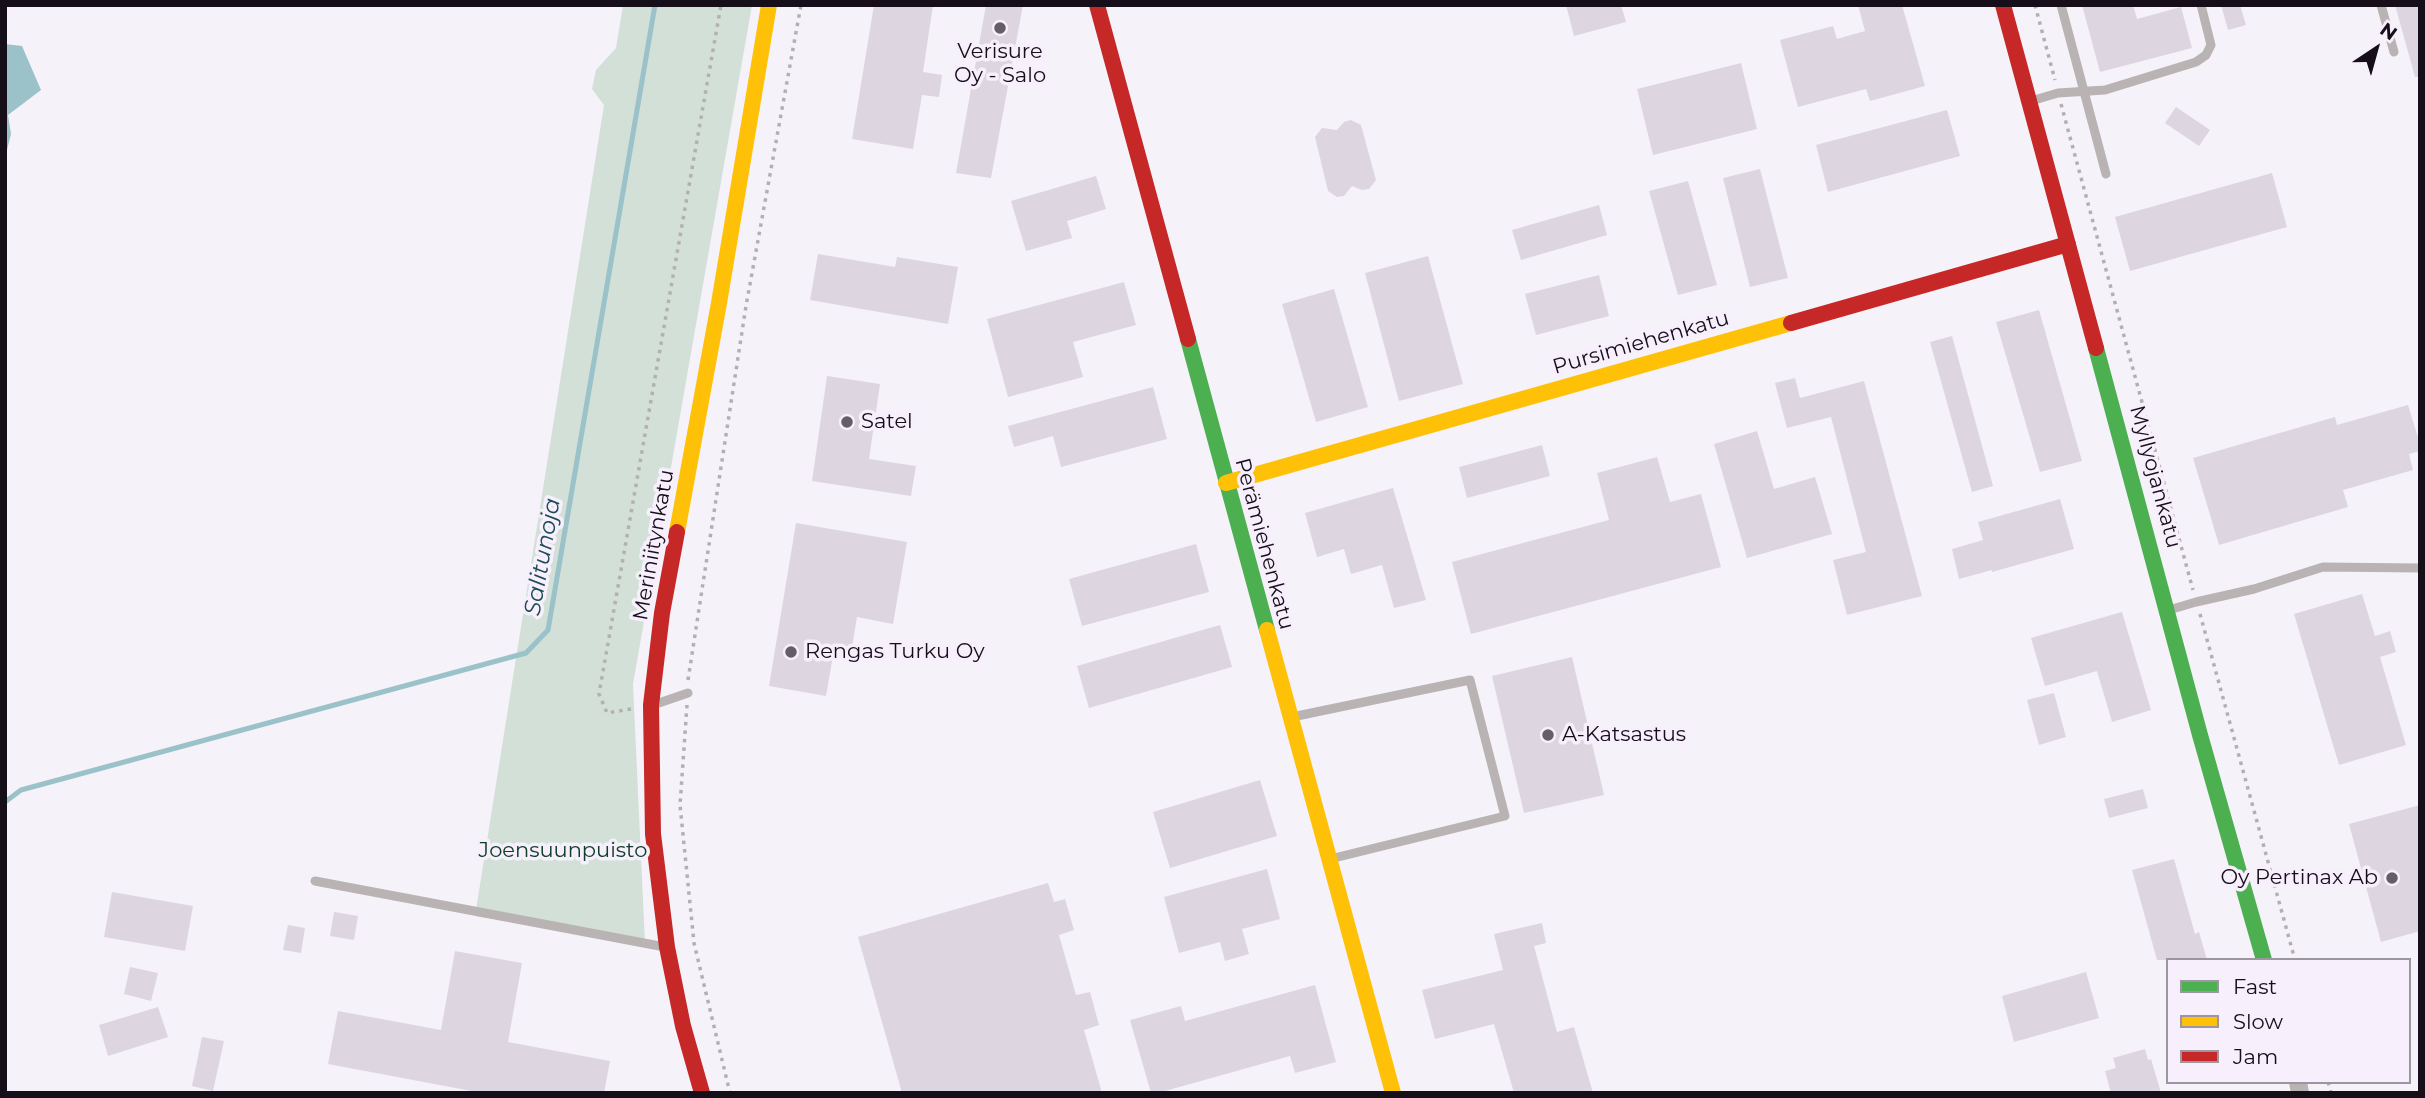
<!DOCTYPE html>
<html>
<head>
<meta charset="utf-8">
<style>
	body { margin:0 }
	#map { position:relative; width:2425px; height:1098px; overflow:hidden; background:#f6f2f9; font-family:Montserrat,sans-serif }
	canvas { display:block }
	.frame { position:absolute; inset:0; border:7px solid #160f1a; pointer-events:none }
	.legend { position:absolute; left:2166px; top:958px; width:245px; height:126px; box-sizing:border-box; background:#f7effc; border:2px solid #9d95a2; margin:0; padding:9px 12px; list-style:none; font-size:21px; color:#160f1a }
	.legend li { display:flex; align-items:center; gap:14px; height:35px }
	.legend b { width:35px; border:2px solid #9d95a2 }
	.north { position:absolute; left:2341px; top:14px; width:70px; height:70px; -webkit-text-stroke:5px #f7effc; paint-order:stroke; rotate:36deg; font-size:19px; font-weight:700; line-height:28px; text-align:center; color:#160f1a }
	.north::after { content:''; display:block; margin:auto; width:24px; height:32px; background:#160f1a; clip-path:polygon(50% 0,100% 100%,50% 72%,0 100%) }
</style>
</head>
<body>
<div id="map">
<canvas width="2425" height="1098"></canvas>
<div class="frame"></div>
<ul class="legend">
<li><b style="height:9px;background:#4caf50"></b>Fast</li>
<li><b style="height:9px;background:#ffc107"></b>Slow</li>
<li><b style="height:9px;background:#c62828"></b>Jam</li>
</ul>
<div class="north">N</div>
</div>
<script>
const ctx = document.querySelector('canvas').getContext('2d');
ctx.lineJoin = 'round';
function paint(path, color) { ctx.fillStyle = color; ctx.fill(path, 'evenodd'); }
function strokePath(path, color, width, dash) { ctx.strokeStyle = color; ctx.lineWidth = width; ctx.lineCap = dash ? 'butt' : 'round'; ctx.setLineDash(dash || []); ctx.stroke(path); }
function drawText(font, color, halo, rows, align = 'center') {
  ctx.font = font + ' Montserrat,sans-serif'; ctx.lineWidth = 7; ctx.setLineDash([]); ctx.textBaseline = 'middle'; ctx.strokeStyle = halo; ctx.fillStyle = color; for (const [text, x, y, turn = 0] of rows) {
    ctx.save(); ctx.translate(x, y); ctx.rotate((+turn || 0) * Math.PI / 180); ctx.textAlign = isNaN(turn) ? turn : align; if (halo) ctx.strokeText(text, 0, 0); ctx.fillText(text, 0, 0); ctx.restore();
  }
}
paint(new Path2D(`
	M623,5h129l-119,679 12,260 -170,-28 129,-811 -12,-16 4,-19 20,-22z`), '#d2e0d8');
paint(new Path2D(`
	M5,44l17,2 19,44 -33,25 3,19 -6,24z`), '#9bc1c9');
strokePath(new Path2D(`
	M5,802l16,-12 505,-137 22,-23 107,-625`), '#9bc1c9', 5);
paint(new Path2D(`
	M874,5h59l-10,67 19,3 -3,22 -17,-2 -9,54 -61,-10z
	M986,5h37l-32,173 -35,-5z
	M1566,5h55l5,17 -52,14z
	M1858,5h44l23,81 -55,15 -4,-12 -68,18 -18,-67 53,-14 4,13 28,-8z
	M2082,5h51l4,14 44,-12 11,41 -92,24z
	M2221,5h19l6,20 -18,5z
	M2395,5h25v72h-5z
	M1741,63l16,66 -104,26 -16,-66z
	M2176,107l34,23 -11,16 -34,-23z
	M1947,110l13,46 -132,36 -12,-47z
	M1351,120l10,5 15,55 -7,9 -7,1 -10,-4 -8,10 -7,1 -9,-6 -13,-54 7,-9 15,2 7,-8z
	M1760,169l28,109 -38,9 -27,-109z
	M2272,173l15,54 -157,44 -15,-54z
	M1096,176l10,33 -39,12 5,17 -46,13 -15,-50z
	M1688,181l29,104 -39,10 -29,-104z
	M1599,205l8,30 -86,25 -9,-30z
	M818,254l77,13 2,-10 61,10 -10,57 -138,-24z
	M1428,256l35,128 -64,17 -34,-128z
	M1599,275l10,41 -73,19 -11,-41z
	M1124,282l12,43 -63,17 10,35 -75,20 -21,-78z
	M1334,289l34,118 -52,15 -34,-118z
	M2039,310l43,151 -42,11 -44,-150z
	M1952,336l41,150 -21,6 -42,-150z
	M827,376l53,8 -11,75 47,7 -5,30 -99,-15z
	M1795,378l5,20 64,-17 58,215 -75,19 -14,-55 33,-8 -35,-135 -44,11 -12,-45z
	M1153,387l14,52 -106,28 -8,-31 -39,11 -6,-21z
	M2408,405l12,39v7l-11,3 4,16 -70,20 5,17 -129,38 -26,-87 142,-41 2,8z
	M1757,431l17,58 41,-12 17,57 -85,24 -33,-114z
	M1542,445l8,31 -83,22 -8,-31z
	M1657,457l13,45 31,-8 20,73 -250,67 -19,-72 157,-42 -12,-47z
	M1393,488l33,112 -32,8 -12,-43 -31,9 -7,-25 -27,8 -12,-44z
	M2060,499l14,50 -82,23v-2l-33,9 -7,-30 31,-9 -5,-18z
	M796,523l111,19 -14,82 -36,-7 -5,30 -17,-3 -9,52 -57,-10z
	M1196,544l13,48 -127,34 -13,-47z
	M2362,594l13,42 15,-5 6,21 -16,5 26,88 -67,20 -45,-151z
	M2122,612l29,98 -39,12 -15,-51 -52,15 -14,-48z
	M1220,625l12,42 -143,41 -12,-42z
	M1572,657l32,138 -80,18 -32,-137z
	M2054,693l12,44 -27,8 -12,-45z
	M1260,780l17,56 -107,32 -17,-56z
	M2143,789l5,19 -39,10 -5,-19z
	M2420,805v126l-39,11 -32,-118z
	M2174,859l21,75 4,-2 8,28h-50l-25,-90z
	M1267,869l13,50 -38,10 7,25 -24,7 -5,-19 -41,11 -15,-56z
	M1048,883l6,19 11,-3 9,31 -15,5 17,60 14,-3 9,33 -15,5 18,63h-200l-44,-156z
	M112,892l81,14 -8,45 -81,-14z
	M334,912l24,4 -4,24 -24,-4z
	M1542,923l4,20 -12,3 23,86 17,-5 19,66h-79l-20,-69 -59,15 -13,-49 81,-20 -9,-36z
	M288,925l17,3 -4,25 -18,-3z
	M455,951l67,12 -14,79 102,19 -6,32h-122l-154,-29 10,-53 103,19z
	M130,967l28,6 -7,28 -27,-7z
	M2086,972l13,46 -85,24 -12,-46z
	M1315,985l21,77 -41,11 -5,-17 -132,37h-7l-21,-73 51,-14 4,15z
	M158,1007l10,30 -60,19 -9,-31z
	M202,1037l22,4 -11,50 -21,-5z
	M2145,1049l3,11 3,-1 10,34h-50l-6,-22 11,-3 -3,-10z`), '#ddd6e0');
strokePath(new Path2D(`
	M2035,5l20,75
	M2061,104l132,486
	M2200,614l95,346
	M688,680l58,-374 55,-301
	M687,705l-7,100 14,138 36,150
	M631,709l-24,4 -8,-19 122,-689
	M2328,1082l3,11`), '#b4b0b2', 3.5, [3.5, 5]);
strokePath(new Path2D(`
	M2061,5l45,169
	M2381,5l13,47
	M2031,101l27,-8 47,-3 91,-28 10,-7 5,-10 -10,-40
	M2169,610l27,-8 58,-13 69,-22 97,1
	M653,705l35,-12
	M1292,717l178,-37 35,136 -175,43
	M315,881l350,66`), '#b9b3b3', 9);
strokePath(new Path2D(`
	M2298,1082l2,11`), '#b9b3b3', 18);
strokePath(new Path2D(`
	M1188,339l79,291
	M2096,348l104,387 64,225`), '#4caf50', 16);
strokePath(new Path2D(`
	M1226,483l565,-160
	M677,532l42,-229 50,-298
	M1267,630l126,463`), '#ffc107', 16);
strokePath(new Path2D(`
	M1097,5l91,334
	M2003,5l93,343
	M1791,323l277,-79
	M677,532l-15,81 -11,92 2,129 14,113 16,79 19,67`), '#c62828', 16);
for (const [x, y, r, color] of [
	[1000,28,7,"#645e68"],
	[847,422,7,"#645e68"],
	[791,652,7,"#645e68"],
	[1548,735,7,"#645e68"],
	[2392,878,7,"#645e68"]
]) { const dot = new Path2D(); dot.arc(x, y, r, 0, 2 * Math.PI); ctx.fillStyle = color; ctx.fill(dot); strokePath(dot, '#f7effc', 2.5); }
drawText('21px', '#160f1a', '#f7effc', [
	["Verisure",1000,52,"center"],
	["Oy - Salo",1000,76,"center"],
	["Satel",861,422],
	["Rengas Turku Oy",805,652],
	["A-Katsastus",1562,735],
	["Oy Pertinax Ab",2378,878,"right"]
], 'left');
drawText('21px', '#160f1a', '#f7effc', [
	["Pursimiehenkatu",1641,343,-16],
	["Myllyojankatu",2155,477,75],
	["Perämiehenkatu",1264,544,75],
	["Meriniitynkatu",654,545,-80]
]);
drawText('21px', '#0e4024', '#f7effc', [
	["Joensuunpuisto",563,851]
]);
drawText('italic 23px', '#1b4d54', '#f7effc', [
	["Salitunoja",543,557,-80]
]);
</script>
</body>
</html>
